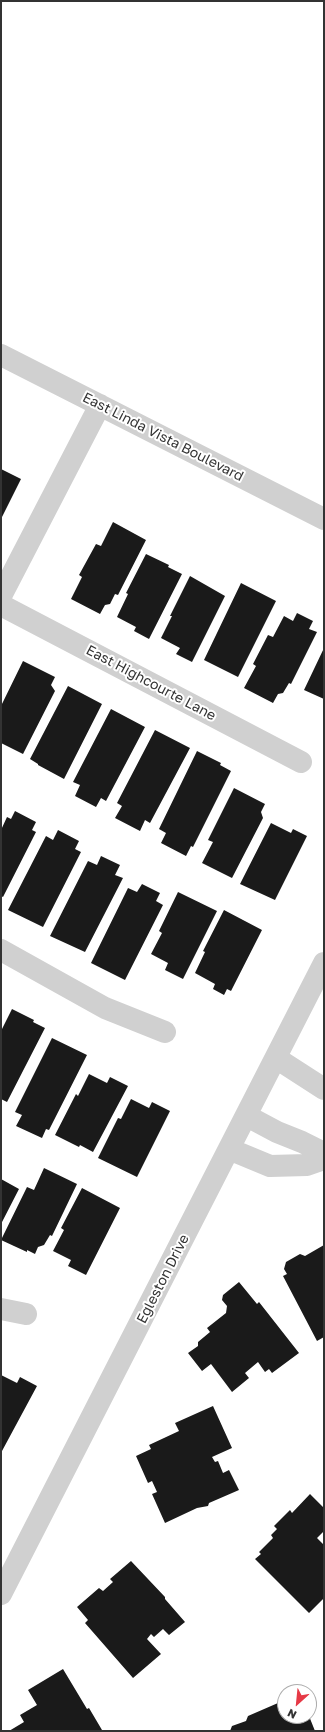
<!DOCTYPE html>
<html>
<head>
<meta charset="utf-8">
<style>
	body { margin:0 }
	#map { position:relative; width:325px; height:1732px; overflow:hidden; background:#fff; font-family:"Golos Text",sans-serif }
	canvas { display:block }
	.frame { position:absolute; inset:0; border:2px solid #333; pointer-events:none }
	.north { position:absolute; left:277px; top:1684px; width:40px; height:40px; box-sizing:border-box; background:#fff; border:1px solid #adadad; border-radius:50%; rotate:207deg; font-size:11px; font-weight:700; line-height:16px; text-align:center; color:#333 }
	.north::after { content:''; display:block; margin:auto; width:14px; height:18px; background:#e63946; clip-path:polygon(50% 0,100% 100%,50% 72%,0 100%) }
</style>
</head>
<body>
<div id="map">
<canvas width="325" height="1732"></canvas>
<div class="frame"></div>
<div class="north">N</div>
</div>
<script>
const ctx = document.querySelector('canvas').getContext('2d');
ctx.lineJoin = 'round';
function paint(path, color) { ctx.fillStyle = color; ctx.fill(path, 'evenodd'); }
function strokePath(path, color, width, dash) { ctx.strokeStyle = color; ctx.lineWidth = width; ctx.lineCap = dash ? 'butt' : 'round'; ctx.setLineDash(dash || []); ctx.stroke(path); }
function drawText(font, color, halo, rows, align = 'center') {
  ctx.font = font + ' "Golos Text",sans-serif'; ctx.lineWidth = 4; ctx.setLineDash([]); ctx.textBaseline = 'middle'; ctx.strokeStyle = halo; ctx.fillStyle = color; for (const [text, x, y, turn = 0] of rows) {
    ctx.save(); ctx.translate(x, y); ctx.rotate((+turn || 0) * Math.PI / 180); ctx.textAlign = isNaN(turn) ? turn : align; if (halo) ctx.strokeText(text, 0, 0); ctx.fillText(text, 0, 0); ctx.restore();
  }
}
paint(new Path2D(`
	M1,469l20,10 -20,40z
	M113,522l33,18 -28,55 -3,-1 -5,10 -5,1 -5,9 -29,-15 11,-22 -3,-2 17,-31 5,2z
	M146,554l23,11 -1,2 14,7 -33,65 -15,-8 2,-4 -19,-10 11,-23 -2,-1z
	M190,576l35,20 -33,66 -16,-8 4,-6 -19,-10 11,-22h-2z
	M241,583l35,18 -38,76 -34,-17z
	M297,613l16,8 -4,8 8,3 -26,52 -2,-1 -6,10 -5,1 -5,9 -29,-15 12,-22 -3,-2 15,-29 5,2 11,-21 9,5z
	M324,648v51l-20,-9z
	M23,661l32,16 -4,8 4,6 -32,63 -22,-11 1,-28 -1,-9z
	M68,686l34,18 -38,75 -26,-14v-1l-8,-5z
	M111,709l34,18 -39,74 -5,-3 -5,9 -21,-11 5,-11 -7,-3z
	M155,730l35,18 -40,75 -5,-3 -5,11 -25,-13 7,-12 -5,-3z
	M197,751l24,12 -1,2 11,6 -38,76 -2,-1 -5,10 -25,-13 5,-10 -7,-4z
	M234,788l31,16 -4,8 2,6 -31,60 -30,-15 11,-21 -5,-2z
	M15,811l21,11 -4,8 4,2 -33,65 -2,-1v-66l6,-13 4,2z
	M271,823l20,10 2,-4 14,7 -32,64 -35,-16z
	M58,830l21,11 -4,8 6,3 -38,75 -35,-17 38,-74 7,4z
	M101,856l19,9 -5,10 8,3 -38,74 -35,-16 38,-75 9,4z
	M142,884l18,9 -4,8 7,4 -38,75 -34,-17 37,-75 9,4z
	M178,892l39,19 -34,68 -18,-9 3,-7 -17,-9 11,-21 -3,-2z
	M224,910l38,20 -31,61 -4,-2 -3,6 -11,-6 2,-5 -20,-11 10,-21 -2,-1z
	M12,1009l22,11 -1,2 12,6 -38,74 -6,-3v-68z
	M52,1038l35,17 -38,75 -3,-1 -4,9 -26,-12 6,-11 -7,-3z
	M89,1074l18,9 3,-6 18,9 -35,66 -13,-7 -1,2 -24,-12 21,-41 2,2z
	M131,1099l18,9 3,-6 18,9 -33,66 -39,-19 20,-40 3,1z
	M44,1168l33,16 -25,52 -2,-1 -6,10 -6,2 -3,7 -8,-4v2l-26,-12 26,-53 7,3z
	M1,1179l18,10 -18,35z
	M82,1188l38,20 -34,67 -18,-9 3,-6 -18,-9 11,-21 -3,-2z
	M324,1245v92l-7,4 -34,-65 4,-2 -3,-5 2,-7 14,-8 5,2z
	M239,1282l18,22 2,-2 40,51 -27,20 -3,-4 -4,3 -7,-10 -13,11 4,5 -17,14 -21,-28 -9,7 -14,-18 10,-7v-4l12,-10 -3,-4 19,-15 1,-7 -5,-6 1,-5z
	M1,1375l16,8 3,-6 17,9 -35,65h-1z
	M213,1406l19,42 -20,9 3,5 3,-1 5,12 6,-3 10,20 -30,13 -1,3 -11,2 -32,15 -13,-29 5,-2 -5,-11 -4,2 -12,-27 15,-7 -2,-4 30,-14 -4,-8z
	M310,1494l14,14v23l-7,7 6,6 1,-1v55l-15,15 -54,-54 6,-5 -2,-2 14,-14 -2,-3 6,-6 -3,-3 16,-16 2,3z
	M131,1561l34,36v2l20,23 -16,13 -6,-6 -9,8 -3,-3 -4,5 14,15 -28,24 -48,-55 3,-3 -11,-13 22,-19 4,3 10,-9 -3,-3z
	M63,1669l24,40 2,-1 13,22 -93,1 15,-9 -4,-7 17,-10 -9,-15z
	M278,1703l7,4v9h24l6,15h-85l2,-5 14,-5 2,-5z`), '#1a1a1a');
strokePath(new Path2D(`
	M1,355l323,164
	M1,596l99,-191
	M1,605l300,157
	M1,950l104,58 60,24
	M276,1058l48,31
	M247,1116l30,16 25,10 22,11
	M229,1149l41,17 37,-1 17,-6
	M1,1309l25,5
	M1,1594l323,-631`), '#d0d0d0', 22);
drawText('14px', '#333', '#fff', [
	["East Linda Vista Boulevard",163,437,27],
	["East Highcourte Lane",151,683,28],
	["Egleston Drive",163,1279,-63]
]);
</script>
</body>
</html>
